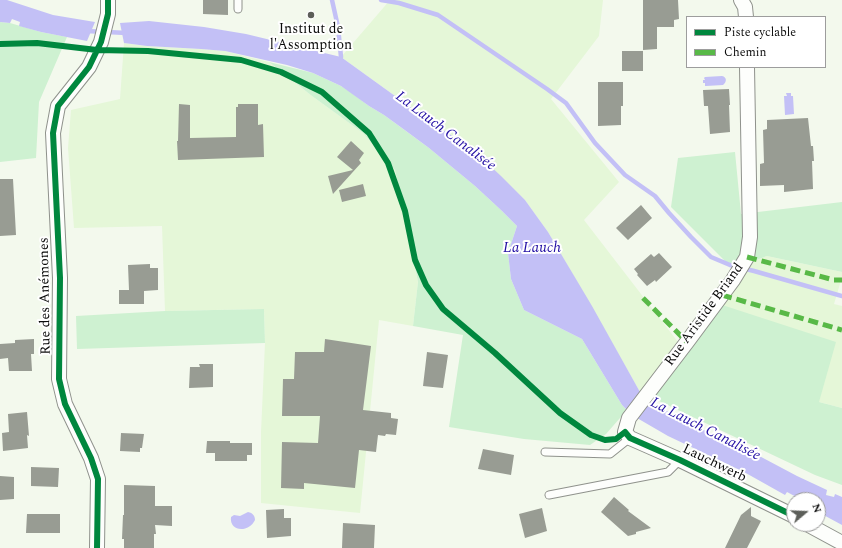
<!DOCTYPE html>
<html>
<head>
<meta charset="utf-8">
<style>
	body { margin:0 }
	#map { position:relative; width:842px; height:548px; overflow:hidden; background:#f3f9ed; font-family:Spectral,serif }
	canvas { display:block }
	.legend { position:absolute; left:686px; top:16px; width:140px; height:52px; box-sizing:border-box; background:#fff; border:1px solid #9d9d9d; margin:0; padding:5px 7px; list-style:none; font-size:12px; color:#0a0a0a }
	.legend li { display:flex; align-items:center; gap:8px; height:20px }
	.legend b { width:20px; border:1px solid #9d9d9d }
	.north { position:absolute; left:786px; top:492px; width:40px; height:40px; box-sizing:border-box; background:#fff; border:1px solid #9d9d9d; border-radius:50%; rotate:71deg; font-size:11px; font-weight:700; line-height:16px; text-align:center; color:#0a0a0a }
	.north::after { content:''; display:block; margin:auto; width:14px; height:18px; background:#5c5e59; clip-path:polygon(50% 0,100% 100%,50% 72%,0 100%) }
</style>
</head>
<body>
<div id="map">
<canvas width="842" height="548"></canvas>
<ul class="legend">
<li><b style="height:5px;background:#00873e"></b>Piste cyclable</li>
<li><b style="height:5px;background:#58b947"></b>Chemin</li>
</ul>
<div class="north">N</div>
</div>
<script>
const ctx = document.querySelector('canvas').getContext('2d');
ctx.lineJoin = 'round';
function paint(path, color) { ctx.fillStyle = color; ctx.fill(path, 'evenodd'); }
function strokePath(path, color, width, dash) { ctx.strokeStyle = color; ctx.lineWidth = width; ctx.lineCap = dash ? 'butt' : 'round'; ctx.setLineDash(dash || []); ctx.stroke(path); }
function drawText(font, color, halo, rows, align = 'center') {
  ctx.font = font + ' Spectral,serif'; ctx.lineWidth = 4; ctx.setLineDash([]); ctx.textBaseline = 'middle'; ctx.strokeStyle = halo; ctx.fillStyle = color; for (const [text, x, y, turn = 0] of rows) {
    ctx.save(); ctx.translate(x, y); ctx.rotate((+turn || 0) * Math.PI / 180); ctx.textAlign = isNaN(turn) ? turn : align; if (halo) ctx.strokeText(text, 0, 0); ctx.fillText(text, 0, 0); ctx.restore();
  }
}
paint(new Path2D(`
	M390,0h213l-4,36 -48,63 68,83 -35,38 94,122 -38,50 -75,-131 -17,-29 -23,-32 -52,-50 -46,-31 -86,-62z
	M124,43l23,3 54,3 24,2 44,11 43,34 51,37 32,37 23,112 -5,44 -34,-6 -19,193 -99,-10v-71l4,-89 -1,-34 -99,2 -3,-85 -88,2 -6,-80 3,-38 49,-11z
	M767,256l75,16v5l-8,27 8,2v102l-23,-6 -106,-100 20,-33z`), '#e5f7d8');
paint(new Path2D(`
	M0,22l10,1 31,9 26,5 -28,65 -3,56 -36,4z
	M269,62l44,11 28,13 8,5 20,15 15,9 45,33 46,38 27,25 15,15 -9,27 3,26 13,31 58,29 40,66 5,5 -21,24 -16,11 -66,-6 -75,-12 14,-92 -50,-9 5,-44 -23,-112 -32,-37 -51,-37z
	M735,152l6,62 101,-12v70l-75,-16 -34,13 -62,-62 7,-49z
	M713,302l123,40 -17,60 23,6v77l-27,-10 -175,-83 38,-50z
	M264,309l1,34 -188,6 -1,-33 89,-5z`), '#cef1d1');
paint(new Path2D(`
	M0,0h7l46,15 42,7 -8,19 -46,-9 -22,-6 1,-4 -8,-3 -2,4 -10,-1z
	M149,21l55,6 42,7 95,23 86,62 46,31 28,26 24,24 23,32 44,74 48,86 -13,18 -5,-5 -40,-66 -58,-29 -13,-31 -3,-26 9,-27 -15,-15 -27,-25 -46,-38 -23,-17 -22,-16 -15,-9 -28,-20 -28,-13 -26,-8 -62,-14 -24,-2 -54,-3 -23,-3 -4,-20z
	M722,76c5,1 5,6 1,9l-17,1h-1v-3h-2v-3h2l-1,-2 1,-1z
	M786,93h5v3h2l1,18 -9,1 -1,-19h3z
	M652,399l5,7 21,11 36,18 34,15 49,26 30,14 -1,5 8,2 1,-3 7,3v28l-24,-13v-12h-16l-15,-8 -2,3 -41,-23 -76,-36 -31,-18z
	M248,512c5,1 7,4 7,8 -6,13 -26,12 -24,-3l3,-2 6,1z`), '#c3c0f6');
strokePath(new Path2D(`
	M332,0l6,27 3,30 -1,4
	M381,0l18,3 39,12 109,74 19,14 29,40 30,32 30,21 14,17 22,24 20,20 19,8 24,6 88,25
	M86,31l41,2`), '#c3c0f6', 4.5);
paint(new Path2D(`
	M203,0h25v15l-25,-1z
	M643,0h35l1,19 -5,1v7h-17v22l-14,1z
	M622,51h21v20h-21z
	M598,82h25v24h-2v19l-23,1z
	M729,89l1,16h-1l1,27 -20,2 -2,-28h-4l-1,-16z
	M179,104l11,1v33l46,-1v-30h2v-3h20v21l5,-1 1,33 -86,3 -1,-19h1z
	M808,118l3,28h2l1,15h-2l1,28 -29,3v-7l-24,1v-22l4,-1 -1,-33 4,-1v-9z
	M351,141l13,12 -5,7 2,3 -28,31 -5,-18 25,-6 -16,-13z
	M0,179h13l3,56 -16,1z
	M363,184l3,12 -24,6 -3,-12z
	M641,205l11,13 -24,22 -12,-12z
	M659,253l13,14 -16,15 -1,-2 -8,6 -10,-11 1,-1 -4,-5 17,-15 3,3z
	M150,264v4h8v22l-14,1v13h-25v-14h10l-1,-25z
	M34,339v15h-3l1,17h-23l-1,-13 -8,1v-15l15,-1v-3z
	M325,339l46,7 -8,64 28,3v5l7,1 -2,16 -10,-1 -1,2 -7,-1 -2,17 -17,-2 -4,38 -51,-5v6l-23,-1 1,-46 36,1 2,-27h-38l1,-37h11l1,-27h29z
	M427,352l21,3 -5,33 -20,-2z
	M199,364h14v23l-24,1 1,-21h10z
	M27,412l2,24 -2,-1 1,13 -25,3 -1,-18 7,-1 -1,-18z
	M121,433l23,1 -2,14h-2v4l-20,-1z
	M207,441h23v2h22v12h-5v6h-32v-8h-9z
	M483,449l31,6 -3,20 -33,-6z
	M31,467l28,1 -1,19 -27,-1z
	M0,476l14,1v22l-14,1z
	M124,485l31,1v20h17v20l-17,-1 1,9h-2v14h-30v-9h-2l1,-24h1z
	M614,497l15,13 -1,1 23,17 -15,4v2l-8,2 -27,-24z
	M751,507v9l10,5 -14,27h-22l16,-33z
	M542,508l5,23 -22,7 -6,-24z
	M284,509v9h7v18l-24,2 -1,-28z
	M27,514h33v19h-34z
	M343,523l32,2 -1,23h-32z`), '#989c93');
const lane = new Path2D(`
	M238,0v9
	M545,452l65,2 20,-16
	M549,495l119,-23 12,-12`);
const street = new Path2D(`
	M741,0l4,7 1,10
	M747,67l3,170 -3,20 -14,23 -46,62 -58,76 -4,14 5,6 50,22 114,56
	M807,524l35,19
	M97,548l1,-69 -7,-21 -26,-54 -6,-25 1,-101 -7,-145 5,-27 31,-39 12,-25 7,-28v-14`);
strokePath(lane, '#8f928c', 9);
strokePath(street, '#8f928c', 16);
strokePath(lane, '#fdfefc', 7);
strokePath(street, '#fdfefc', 14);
strokePath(new Path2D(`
	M747,257l87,23h8
	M722,295l120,35
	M643,298l44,44`), '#58b947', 5, [10, 5]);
strokePath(new Path2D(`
	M0,44l37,-1 60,7 51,1 93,9 40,12 41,20 47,41 19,30 17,48 10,49 11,25 17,24 52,44 65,60 31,22 14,5 11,-1 9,-7 5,6 50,22 114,56
	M97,548l1,-69 -7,-21 -26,-54 -6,-25 1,-101 -7,-145 5,-27 31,-39 12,-25 7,-28v-14`), '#00873e', 6);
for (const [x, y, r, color] of [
	[311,15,4,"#5c5e59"]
]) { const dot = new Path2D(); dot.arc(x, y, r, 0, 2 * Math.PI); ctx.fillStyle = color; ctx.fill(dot); strokePath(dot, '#fff', 1.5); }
drawText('14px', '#0a0a0a', '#fff', [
	["Institut de",311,30],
	["l'Assomption",311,46]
]);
drawText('14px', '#0a0a0a', '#fff', [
	["Rue des Anémones",46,296,-91],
	["Rue Aristide Briand",705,315,-54],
	["Lauchwerb",714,464,26]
]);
drawText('italic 15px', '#200da3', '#fff', [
	["La Lauch Canalisée",445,132,37],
	["La Lauch",532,249],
	["La Lauch Canalisée",705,430,27]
]);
</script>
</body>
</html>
